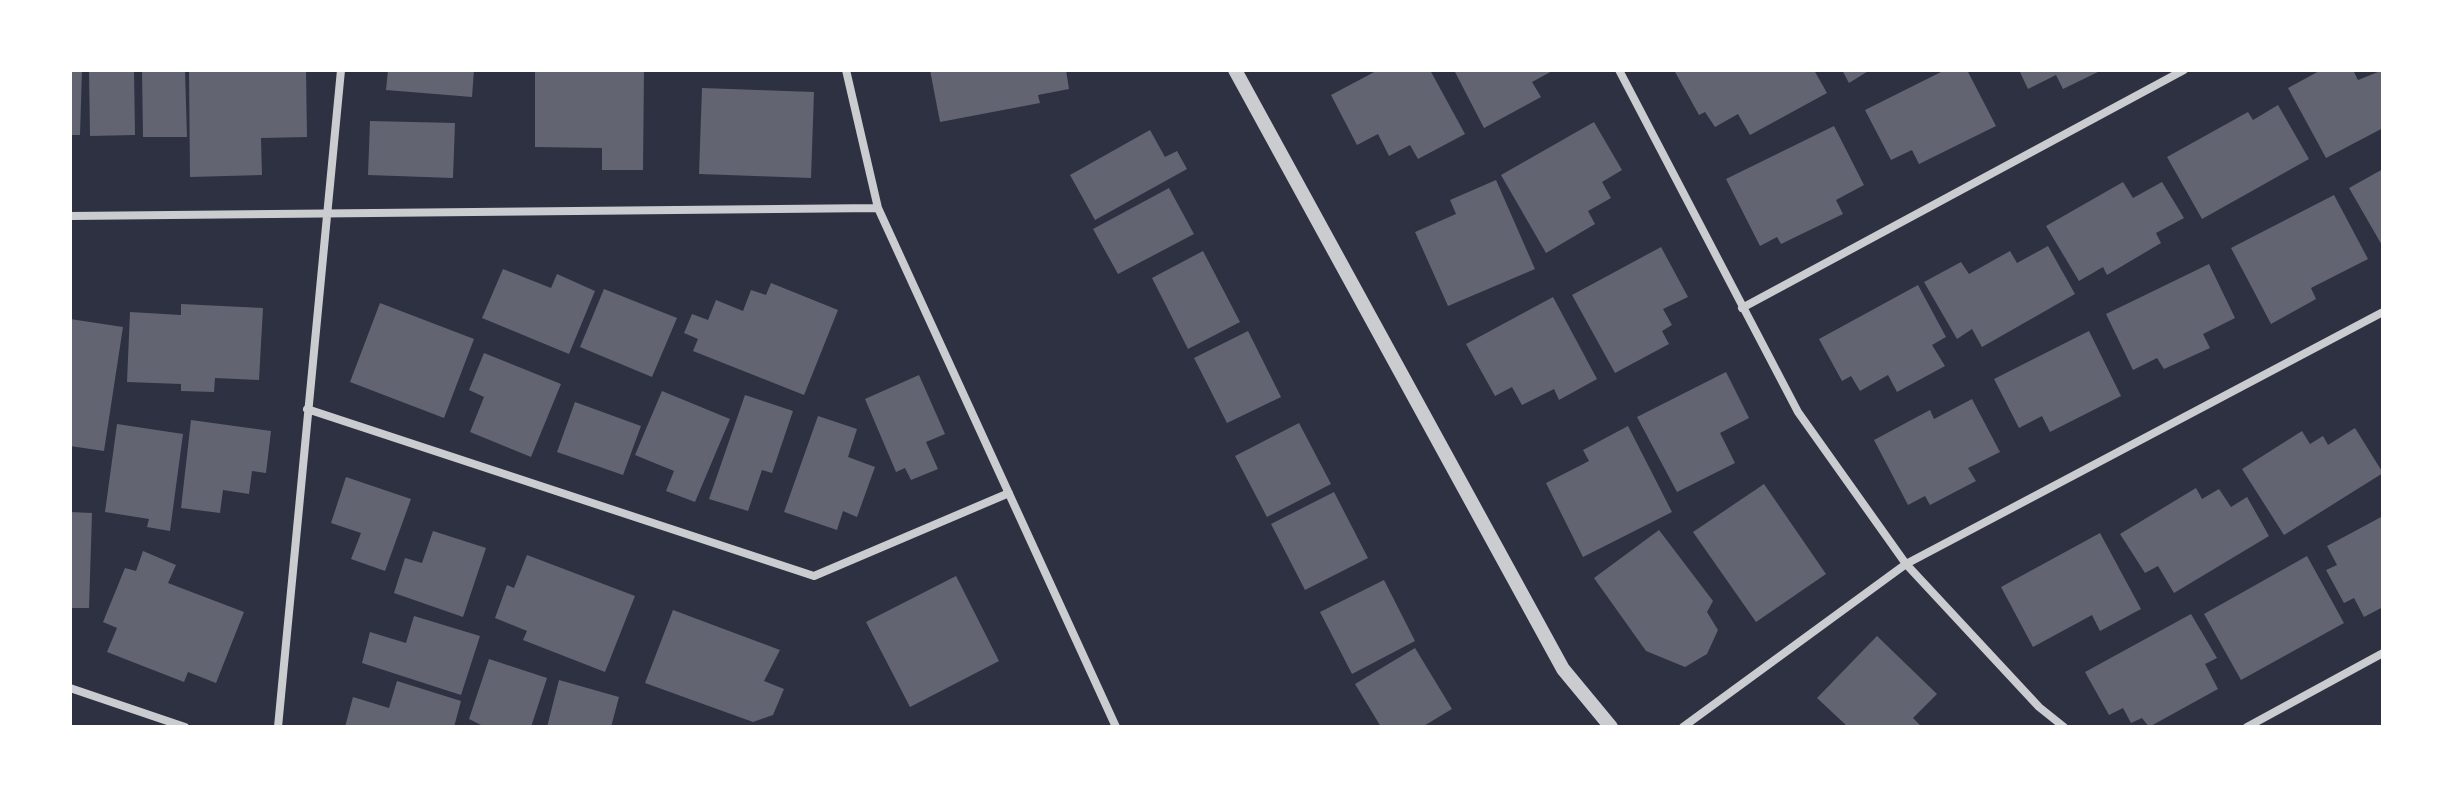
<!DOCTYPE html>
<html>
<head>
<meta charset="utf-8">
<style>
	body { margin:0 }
	#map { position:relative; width:2453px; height:797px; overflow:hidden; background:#2d3142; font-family:"Playfair Display",serif }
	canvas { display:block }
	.frame { position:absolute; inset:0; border:72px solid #fff; pointer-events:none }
</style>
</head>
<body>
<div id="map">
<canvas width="2453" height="797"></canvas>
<div class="frame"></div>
</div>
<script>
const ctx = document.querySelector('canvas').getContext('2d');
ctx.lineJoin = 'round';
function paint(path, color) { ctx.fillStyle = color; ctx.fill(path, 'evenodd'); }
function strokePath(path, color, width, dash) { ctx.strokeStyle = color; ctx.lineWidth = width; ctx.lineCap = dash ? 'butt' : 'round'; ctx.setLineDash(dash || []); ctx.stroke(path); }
paint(new Path2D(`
	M70,70h12l-2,65h-10z
	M89,70h45l1,65 -45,1z
	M142,70h43l2,67h-44z
	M189,70h117l1,67 -46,1 1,37 -72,2z
	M388,70h86l-2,27 -86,-7z
	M535,70h109l-1,100h-41v-22l-67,-1z
	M930,70h136l3,19 -31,6 2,8 -100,19z
	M1378,70h52l35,64 -47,25 -8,-14 -21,11 -11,-22 -21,11 -26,-50z
	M1454,70h100l-22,12 9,15 -57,31z
	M1674,70h140l13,23 -77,42 -12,-21 -23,13 -10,-15 -6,3z
	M1842,70h28l-21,13z
	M1945,70h22l29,56 -77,38 -7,-14 -21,10 -26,-50z
	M2019,70h83l-39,19 -7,-14 -28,14z
	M2321,70h32l5,10 25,-10v58l-57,30 -38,-70z
	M702,88l112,4 -3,86 -112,-4z
	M2278,105l31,54 -107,60 -35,-62 81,-45 5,8z
	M370,121l85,2 -2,55 -85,-3z
	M1594,122l28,48 -20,12 9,16 -23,13 7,13 -49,29 -45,-78z
	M1834,126l30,59 -28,15 7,14 -62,30 -4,-7 -17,9 -34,-67z
	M1150,130l15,27 12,-6 10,18 -92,51 -25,-45z
	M2383,169v78l-34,-59z
	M1496,180l39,89 -87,37 -33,-74 41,-18 -6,-14z
	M2123,182l10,16 29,-16 22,36 -28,15 5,10 -54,32 -4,-8 -24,14 -33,-55z
	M1169,188l25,46 -76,40 -25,-45z
	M2334,195l34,64 -57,29 5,11 -45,25 -40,-76z
	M2048,246l27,48 -93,53 -10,-18 -15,10 -33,-57 37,-20 8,12 41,-23 7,12z
	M1661,247l27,50 -25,12 9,16 -10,6 7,13 -54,29 -43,-78z
	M1203,251l37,71 -52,27 -36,-71z
	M2209,264l26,54 -32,16 7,14 -46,21 -7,-11 -24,12 -27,-56z
	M503,269l48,19 6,-14 38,17 -26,63 -87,-36z
	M771,283l67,27 -34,85 -111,-44 5,-12 -14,-6 8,-19 16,6 8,-20 27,11 8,-21 15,5z
	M1918,285l28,52 -14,8 13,21 -48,26 -9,-17 -28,16 -9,-15 -9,5 -23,-42z
	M604,289l73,29 -25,59 -72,-30z
	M1553,297l44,82 -38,21 -5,-11 -32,16 -10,-18 -17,9 -29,-52z
	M380,303l94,36 -30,79 -94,-36z
	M181,304l82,4 -4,72 -44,-2 -1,14 -33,-1v-7l-54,-2 3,-70 51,3z
	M70,319l53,8 -19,124 -34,-5z
	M1248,331l33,66 -54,26 -33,-65z
	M2089,331l32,65 -71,36 -8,-16 -23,12 -25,-49z
	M484,353l77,31 -30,73 -61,-25 14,-35 -15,-7z
	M1726,372l23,46 -29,15 15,30 -58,29 -40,-75z
	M919,375l26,59 -19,8 12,27 -27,11 -6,-12 -9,4 -31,-73z
	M662,391l68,28 -35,83 -29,-11 8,-20 -39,-16z
	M745,395l48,16 -21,62 -10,-3 -14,41 -39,-12z
	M1972,399l28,53 -32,16 8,13 -46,24 -5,-9 -17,9 -34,-65 56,-30 4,9z
	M575,402l66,24 -18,49 -66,-23z
	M818,416l39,13 -9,28 27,10 -18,50 -14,-6 -6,19 -53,-18z
	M191,420l80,11 -5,42 -14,-2 -3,23 -26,-4 -3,23 -39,-5z
	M1299,423l32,61 -64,33 -32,-61z
	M117,424l66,10 -13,97 -23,-4 2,-8 -44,-7z
	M1628,426l44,86 -89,45 -37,-74 43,-22 -6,-11z
	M2355,428l28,45 -99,62 -42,-66 60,-38 8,13 13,-8 5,9z
	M346,477l65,22 -26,72 -34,-12 10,-26 -30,-10z
	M1764,484l62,90 -70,48 -63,-90z
	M2196,488l6,11 17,-10 12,18 16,-10 22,39 -95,57 -16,-27 -13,7 -25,-39z
	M1334,492l34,66 -63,32 -34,-66z
	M70,512l22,1 -3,95h-19z
	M2383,516v91l-19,10 -10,-19 -10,5 -18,-33 11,-5 -10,-19z
	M1659,530l54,71 -6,11 11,18 -11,24 -22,13 -39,-16 -52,-73z
	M433,531l53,17 -23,69 -69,-24 11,-35 17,5z
	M2100,533l41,76 -41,22 -8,-16 -59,32 -32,-60z
	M143,551l33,14 -8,18 76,29 -28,71 -28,-11 -4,10 -77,-30 10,-24 -14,-6 22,-54 11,3z
	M527,555l108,41 -30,76 -82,-32 4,-9 -32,-13 12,-33 7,3z
	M2307,556l37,67 -103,57 -37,-66z
	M956,576l43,85 -89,46 -44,-85z
	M1384,580l31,61 -63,33 -32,-62z
	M673,610l107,40 -16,31 20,8 -11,26 -20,7 -108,-39z
	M2191,614l26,44 -12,6 13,25 -69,38 -7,-9 -11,5 -8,-15 -14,7 -24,-43z
	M414,616l66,20 -19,59 -99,-32 8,-31 36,11z
	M1877,636l60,58 -24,24 9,9h-74l-31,-29z
	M1415,648l37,61 -30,18h-41l-26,-43z
	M489,659l58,19 -16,49h-46l-16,-8z
	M559,680l60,17 -8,30h-64z
	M397,681l64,20 -7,26h-109l8,-30 36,11z`), '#626471');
strokePath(new Path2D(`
	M846,70l32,138 238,519
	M1619,70l179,342 108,152 133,143 25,20
	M70,216l808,-8
	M1742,308l442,-238
	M307,409l507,167 195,-83
	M70,688l115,39
	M278,727l63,-657
	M1683,727l223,-163 477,-252
	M2247,727l136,-74`), '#caccd0', 8);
strokePath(new Path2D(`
	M1235,70l328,599 48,58`), '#caccd0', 14);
</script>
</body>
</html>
